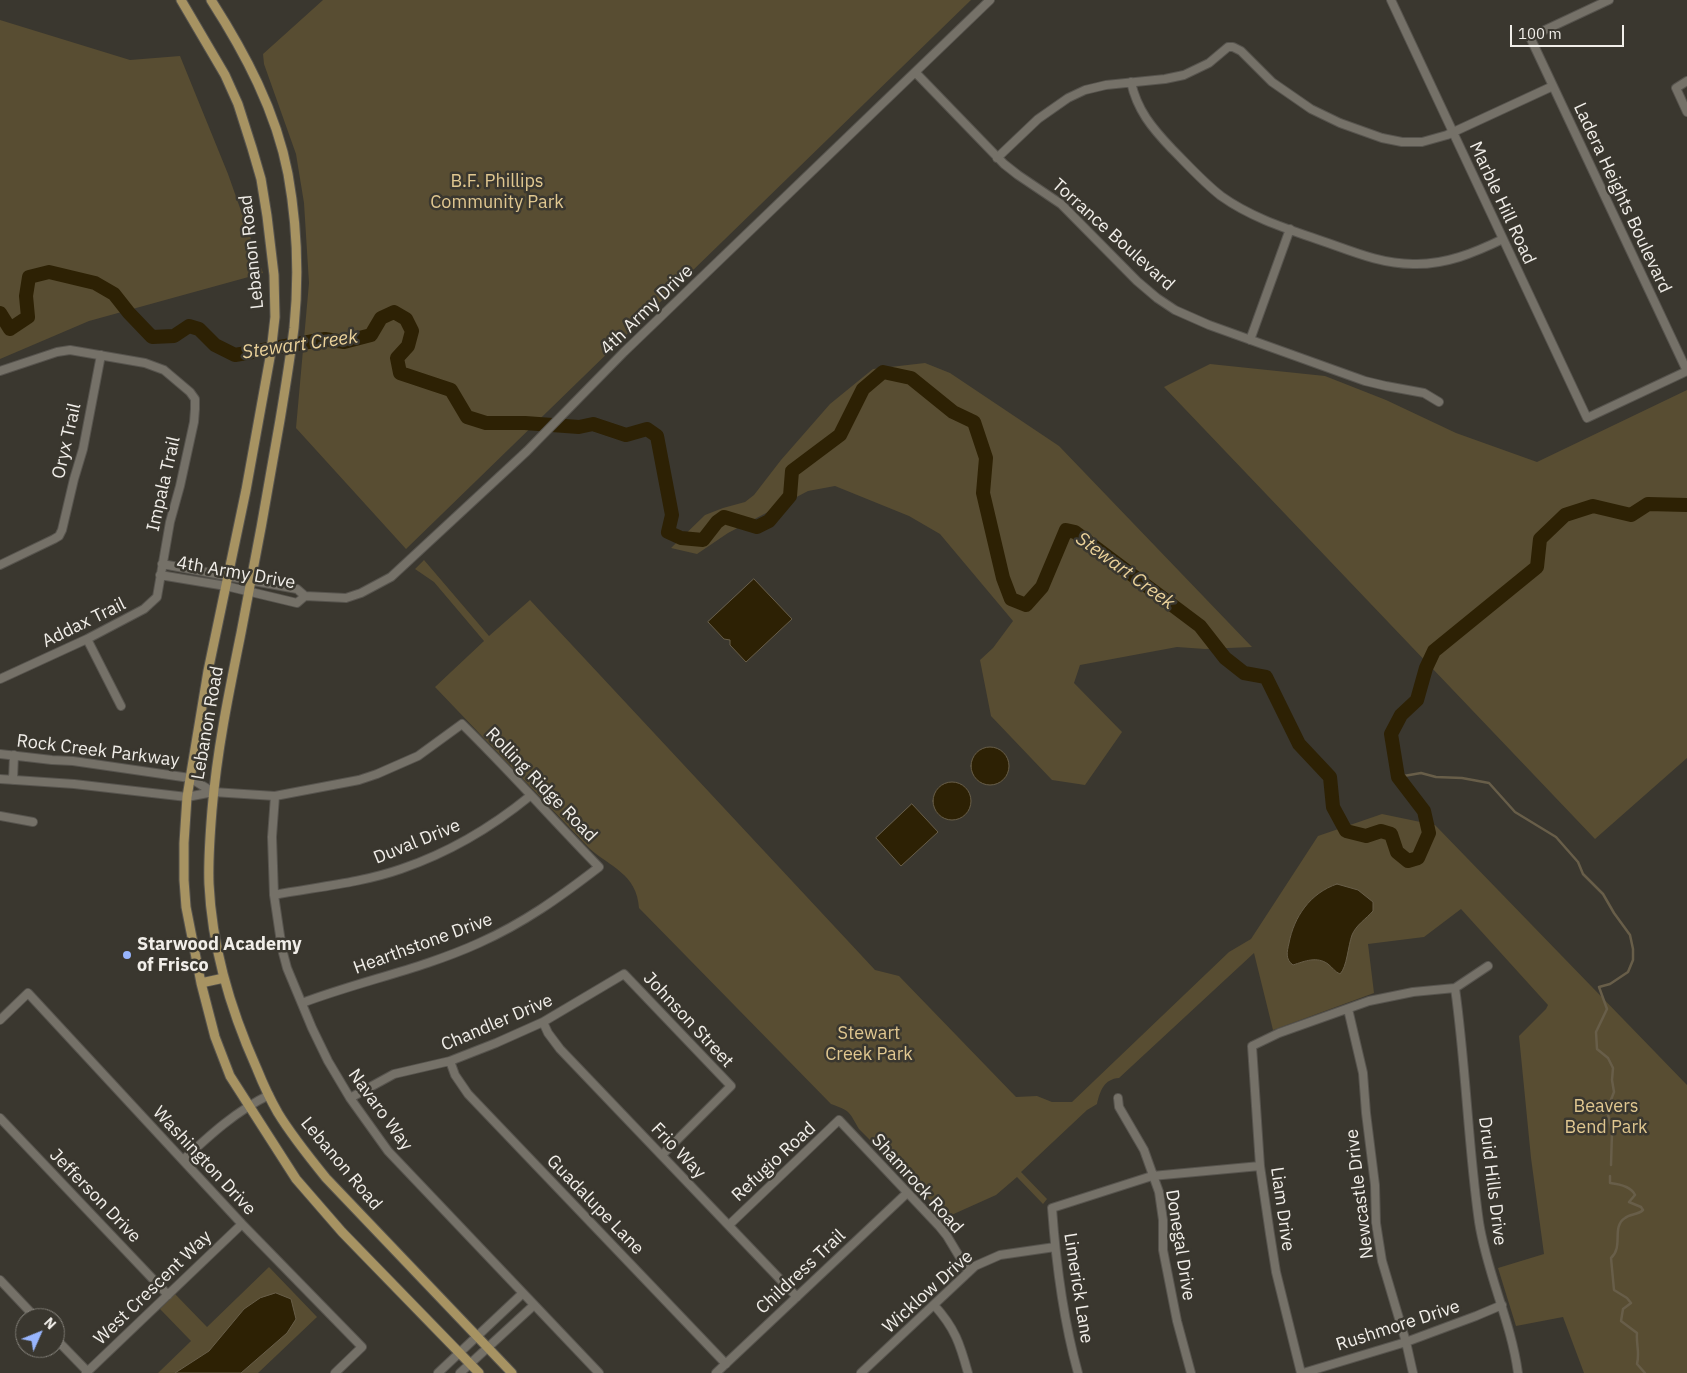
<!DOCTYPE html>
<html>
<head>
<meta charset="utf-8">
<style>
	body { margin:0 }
	#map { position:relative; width:1687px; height:1373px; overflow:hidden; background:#3a372f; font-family:"IBM Plex Sans",sans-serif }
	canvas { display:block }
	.north { position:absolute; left:15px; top:1308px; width:50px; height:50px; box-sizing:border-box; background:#3a372f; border:1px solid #838079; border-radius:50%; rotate:46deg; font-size:14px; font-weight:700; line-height:20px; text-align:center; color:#f1eee9 }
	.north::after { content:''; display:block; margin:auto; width:18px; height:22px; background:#98b5fd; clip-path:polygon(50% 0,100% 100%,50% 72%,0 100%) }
	.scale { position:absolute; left:1510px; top:25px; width:114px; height:22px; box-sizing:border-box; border:2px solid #f1eee9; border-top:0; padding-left:6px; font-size:15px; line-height:18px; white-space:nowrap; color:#f1eee9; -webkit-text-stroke:4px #3a372f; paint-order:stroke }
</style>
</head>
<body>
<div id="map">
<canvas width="1687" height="1373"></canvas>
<div class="north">N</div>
<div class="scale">100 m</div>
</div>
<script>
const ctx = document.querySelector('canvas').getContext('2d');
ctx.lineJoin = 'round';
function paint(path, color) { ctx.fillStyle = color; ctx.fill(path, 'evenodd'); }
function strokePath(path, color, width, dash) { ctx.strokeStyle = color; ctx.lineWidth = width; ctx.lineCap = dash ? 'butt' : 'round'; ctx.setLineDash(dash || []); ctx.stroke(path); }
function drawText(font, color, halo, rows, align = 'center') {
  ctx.font = font + ' "IBM Plex Sans",sans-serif'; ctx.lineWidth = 5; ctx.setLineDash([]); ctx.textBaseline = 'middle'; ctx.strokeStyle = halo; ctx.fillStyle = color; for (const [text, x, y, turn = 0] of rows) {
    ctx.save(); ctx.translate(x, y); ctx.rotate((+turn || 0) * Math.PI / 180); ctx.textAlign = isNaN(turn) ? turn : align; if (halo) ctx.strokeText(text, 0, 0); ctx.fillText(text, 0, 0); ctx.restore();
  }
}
paint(new Path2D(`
	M323,0h648l-565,549 -110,-121 13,-145 -5,-80 -8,-49 -32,-90 -1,-10z
	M0,20l130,40 50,-4 48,118 35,99 -174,48 -89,38z
	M925,363l25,10 109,73 193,201 -47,2 -28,-2 -97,18 -6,18 48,49 -37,53 -33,-5 -61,-64 -11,-56 13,-12 20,-27 -73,-87 -31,-18 -74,-30 -27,5 -80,42 -31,21 -26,-6 34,-33 18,-7 22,-6 9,-7 27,-35 49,-56 43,-35z
	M1210,364l115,12 61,24 70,33 81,29 150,-72v368l-92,81 -431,-452z
	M424,560l65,76 41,-36 345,370 24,6 117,121 21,-1 15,6h20l157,-150 22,-13 67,-103 64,-22 53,11 252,260v288h-103l-21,-56 -47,9 -18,-58 46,-14 -13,-96 -12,-122 27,-27 2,-4 -87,-96 -37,28 -56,7 6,49 -101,37 -19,-77 -135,125c-15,1 -19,13 -22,26l-10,6 -66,62 26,27 -4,5 -26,-27 -21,18 -49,22 -88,-88c-10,-17 -8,-18 -28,-25l-192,-196c-2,-34 -29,-41 -50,-60l-154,-161 49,-46 -50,-59 -19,-13z
	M269,1267l48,50 -59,56h-100l33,-32 -31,-32 15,-15 32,33z`), '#584d32');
const water = new Path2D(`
	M754,579l38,40 -46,43 -16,-17v-5l-6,-1 -16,-17z
	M971 766a19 19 0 1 1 38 0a19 19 0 1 1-38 0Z
	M933 801a19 19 0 1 1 38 0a19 19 0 1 1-38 0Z
	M912,804l26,28 -37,34 -25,-28z
	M1337,884l21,6 15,12v9c-7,8 -17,14 -21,24 -4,11 -5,32 -12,39 -5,-2 -8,-7 -12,-10 -11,-8 -23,-3 -35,1 -8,-6 -6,-13 -4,-22 5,-26 21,-50 48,-59z
	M276,1293l15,6 5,20 -9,14 -46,40h-66l34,-22 35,-42 16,-11z`);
paint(water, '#2d2104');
strokePath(water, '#685e49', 1);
strokePath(new Path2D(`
	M1398,777l23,-4 15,4 26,1 27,5 26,29 41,25 22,25 5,12 20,20 11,19 16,22 3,14v11l-5,12 -18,12 -11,3 8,22 -11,23 1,17 11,9 5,10 -1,12 2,12 -7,18 5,22 -1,33
	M1610,1176v7c9,1 21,3 25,12l-6,7 12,5 2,3c-5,5 -13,4 -18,8 -14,9 -1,28 -14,40l3,32 13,8 4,5 -8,6 -2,12 16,12c-1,12 3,19 0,31l8,9`), '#685e49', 2.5);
strokePath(new Path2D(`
	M0,313l10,16 18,-12 -2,-21 3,-19 20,-5 46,11 19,11 15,19 23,24 22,-1 15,-10 10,3 16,16 20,10 90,-16 19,3 27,-7 10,-17 13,-6 12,7 6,12 -4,15 -11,12 3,15 51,17 16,27 19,6h39l54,4 14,-3 33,11 21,-6 10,7 15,79 -4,17 13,6 22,2 14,-18 7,-5 33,10 12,-6 21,-25 2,-25 48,-36 23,-46 20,-17 28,6 42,34 21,10 12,36 -3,35 20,85 8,21 15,6 16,-18 24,-57 9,2 125,94 25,32 19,15 22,4 33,67 31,33 3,30 13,24 20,5 15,-5 10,3 6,18 11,9 10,-3 11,-25 -5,-22 -26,-34 -7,-43 10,-19 16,-15 9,-32 8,-17 103,-84 3,-28 25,-24 28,-9 38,9 17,-11 39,1`), '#2d2104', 14);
const minor = new Path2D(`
	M1391,0l196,418 100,-47
	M1609,0l-79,37 157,334
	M915,72l89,92 14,11 43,29 76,77 20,17 18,12 34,15 156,56 21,5 38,7 15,9
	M1687,81l-11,7 11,24
	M1131,82c6,28 21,46 41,67 16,16 31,33 49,47 32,23 70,34 107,47 28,10 55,21 85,21 32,1 61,-11 90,-25
	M997,158l41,-39 30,-21 17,-8 21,-5 59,-6 19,-4 25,-12 19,-16h5l8,4 31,31 39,27 29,14 42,15 20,4h20l25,-7 106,-49
	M1250,340l40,-111
	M0,371l57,-19 13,-2 75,13 19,7 26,22 5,7v10l-1,13 -14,64 -10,36 -13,75 -13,12 -57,30 -87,40
	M162,564l135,25 8,7 41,2 15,-5 30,-16 136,-126 97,-99 366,-352
	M0,565l54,-26 5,-3 3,-6 12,-51 9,-30 18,-94
	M160,575l66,11 71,17 8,-7
	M87,639l34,67
	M0,754l52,6 21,1 117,17 23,14
	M0,779l74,5 113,13 26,-5 62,4 84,-16 18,-6 41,-18 44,-32c47,46 91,96 137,143 -39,30 -75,56 -120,76 -57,26 -119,38 -177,60
	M13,780l1,-25
	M275,796l-3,41 2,58 8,54 5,19 25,60 16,33 22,37 38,53 211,222
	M0,816l33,6
	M274,895c42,-8 87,-12 127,-26 47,-16 91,-42 129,-73
	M1455,988c11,78 13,157 24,234 8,52 32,99 39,151
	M1348,1009l15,64 3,40 9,72 1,38 6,38 24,81 7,31
	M0,1020l28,-27 214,231 120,123 -27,26
	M543,1022l5,11 12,16 237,248
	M450,1061l5,14 13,19 258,270
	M350,1098l44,-24 56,-13 46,-18 47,-21 81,-48 107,112 -69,69
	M1118,1098l1,9 25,43 15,42 4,28v30l14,71 14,52
	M0,1118l168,177
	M183,1160c27,-25 53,-49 86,-65
	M729,1225l110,-105 100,106 8,10 21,35
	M0,1280l36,38
	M934,1305c21,23 26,39 34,68
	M55,1338l32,33
	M86,1373l156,-149
	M438,1373l85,-80
	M460,1373l74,-68
	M716,1373l191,-180
	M861,1373l114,-107 25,-11 55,-8
	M1078,1373c-15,-54 -22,-109 -26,-165l100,-32 108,-10
	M1301,1373l-25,-101 -6,-38 -10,-68 -8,-120 27,-13 90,-32 44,-9 42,-4 33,-22
	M1303,1373l103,-31 70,-26 26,-11`);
const major = new Path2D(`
	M181,0l44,75 13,29 14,44 9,31 6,37 7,59 1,42 -4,35 -25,138 -38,181 -21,126 -3,46v37l2,27 15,76 14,54 15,39 66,103 46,53 137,141
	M211,0c34,53 65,111 77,174 9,50 11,104 6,154 -4,31 -9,62 -14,92 -12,71 -25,142 -39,213 -12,59 -24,117 -29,177 -2,25 -4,49 -3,74 3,64 22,127 48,185 6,15 13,30 21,44 14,23 31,44 48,65l186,195
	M201,983l23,-5`);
strokePath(minor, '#57544e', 10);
strokePath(major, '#57544e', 11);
strokePath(minor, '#757168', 8);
strokePath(major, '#a79362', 9);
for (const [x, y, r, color] of [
	[127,955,5,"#98b5fd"]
]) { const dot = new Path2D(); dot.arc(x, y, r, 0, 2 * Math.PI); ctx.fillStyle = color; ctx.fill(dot); strokePath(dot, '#3a372f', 2); }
drawText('18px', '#e0c790', '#3a372f', [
	["B.F. Phillips",497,182],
	["Community Park",497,203],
	["Stewart",869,1034],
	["Creek Park",869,1055],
	["Beavers",1606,1107],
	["Bend Park",1606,1128]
]);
drawText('18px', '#f1eee9', '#3a372f', [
	["Ladera Heights Boulevard",1622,198,65],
	["Marble Hill Road",1502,203,65],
	["Torrance Boulevard",1113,235,42],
	["Lebanon Road",252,252,-96],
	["4th Army Drive",647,310,-44],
	["Oryx Trail",67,441,-77],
	["Impala Trail",164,484,-77],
	["4th Army Drive",236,573,10],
	["Addax Trail",84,623,-26],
	["Lebanon Road",208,723,-80],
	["Rock Creek Parkway",98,751,7],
	["Rolling Ridge Road",541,785,46],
	["Duval Drive",417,842,-22],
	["Hearthstone Drive",423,944,-20],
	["Johnson Street",688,1020,47],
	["Chandler Drive",497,1023,-23],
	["Navaro Way",380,1110,54],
	["Frio Way",678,1151,46],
	["Washington Drive",204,1161,47],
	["Refugio Road",774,1162,-43],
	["Lebanon Road",341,1164,50],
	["Druid Hills Drive",1492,1181,83],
	["Shamrock Road",917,1184,48],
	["Newcastle Drive",1360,1194,-97],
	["Jefferson Drive",95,1196,46],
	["Guadalupe Lane",595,1205,46],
	["Liam Drive",1282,1209,82],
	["Donegal Drive",1180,1245,81],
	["Childress Trail",801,1272,-43],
	["West Crescent Way",153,1288,-44],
	["Limerick Lane",1078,1288,81],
	["Wicklow Drive",928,1292,-42],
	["Rushmore Drive",1398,1326,-18]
]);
drawText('bold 18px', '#f1eee9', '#3a372f', [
	["Starwood Academy",137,945],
	["of Frisco",137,966]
], 'left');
drawText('italic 19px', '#ebd29a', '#3a372f', [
	["Stewart Creek",300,345,-8],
	["Stewart Creek",1125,571,36]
]);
</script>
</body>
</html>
